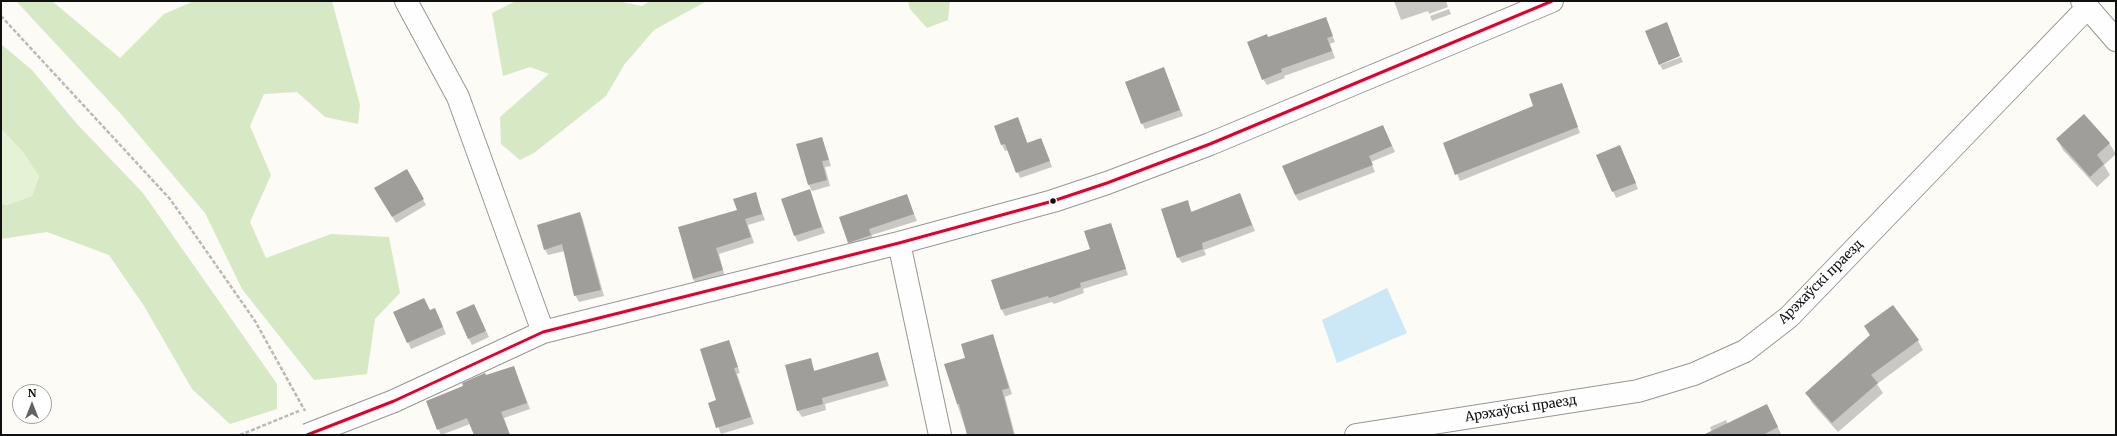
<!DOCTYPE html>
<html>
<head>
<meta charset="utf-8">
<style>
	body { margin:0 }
	#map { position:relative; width:2117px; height:436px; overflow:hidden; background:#fcfbf6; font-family:Merriweather,serif }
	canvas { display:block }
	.frame { position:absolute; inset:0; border:2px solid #101010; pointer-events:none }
	.north { position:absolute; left:12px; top:384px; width:40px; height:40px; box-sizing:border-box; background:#fff; border:1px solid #9f9f9f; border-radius:50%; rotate:0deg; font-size:11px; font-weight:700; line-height:16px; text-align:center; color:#101010 }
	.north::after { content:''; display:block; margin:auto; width:14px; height:18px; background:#636260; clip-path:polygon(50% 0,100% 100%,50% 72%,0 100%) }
</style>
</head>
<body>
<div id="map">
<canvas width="2117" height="436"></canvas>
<div class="frame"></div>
<div class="north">N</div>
</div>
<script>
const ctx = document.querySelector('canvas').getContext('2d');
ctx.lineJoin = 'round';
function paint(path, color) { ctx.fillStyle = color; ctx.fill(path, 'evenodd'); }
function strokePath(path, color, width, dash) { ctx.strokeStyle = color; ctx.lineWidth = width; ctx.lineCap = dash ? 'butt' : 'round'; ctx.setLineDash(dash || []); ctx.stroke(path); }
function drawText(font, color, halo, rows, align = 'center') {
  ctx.font = font + ' Merriweather,serif'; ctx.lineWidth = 4; ctx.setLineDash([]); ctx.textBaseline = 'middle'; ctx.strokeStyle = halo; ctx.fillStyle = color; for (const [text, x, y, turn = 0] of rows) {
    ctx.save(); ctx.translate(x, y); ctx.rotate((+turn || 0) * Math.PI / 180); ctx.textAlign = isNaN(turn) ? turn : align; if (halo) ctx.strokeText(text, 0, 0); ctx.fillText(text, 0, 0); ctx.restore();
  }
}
paint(new Path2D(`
	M1,129l22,23 16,23 -7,21 -25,9 -6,-2z`), '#e5f2d6');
paint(new Path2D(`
	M16,1h36l68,57 44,-44 30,-13h138l28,104 -2,19 -33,-7 -28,-25 -33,2 -14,32 21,49 -21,47 16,36 65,-24 58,3 11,56 -25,26 -8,55 -53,6 -72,-91 -37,-76 -84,-99z
	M516,1h101l25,5 8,-5h57l-53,29 -30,35 -18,31 -72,57 -14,7 -19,-16 -1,-27 49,-43 -19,-7 -27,9 -11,-63z
	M908,1h42l-2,19 -21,8 -17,-19z
	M1,44l31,26 45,54 66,69 134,191v25l-47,15 -38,-35 -48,-83 -35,-51 -62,-23 -46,7v-36l6,2 25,-9 7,-20 -16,-24 -22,-23z`), '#d6e9c4');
paint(new Path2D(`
	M1387,288l20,45 -70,30 -15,-43z`), '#cce7f6');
paint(new Path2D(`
	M1394,1h52l2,6 -19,7 -1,-3 -27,9z
	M1449,9l2,5 -19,7 -2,-5z
	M1325,18l10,24 -5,2 5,14 -51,18 1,2 -18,7 -4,-6 5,-41z
	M1681,57l2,5 -20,8 -3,-5z
	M1164,69l19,47 -38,13 -3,-6z
	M1562,84l18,49 -120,48 -16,-38 90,-37z
	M1018,118l10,26 13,-5 11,28 -32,11 -11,-28 -4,1 -3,-6z
	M1386,132l9,20 -24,10 4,10 -76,29 -4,-6z
	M822,138l9,28 -6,1 5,19 -18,5 -3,-6 -11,-40z
	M2057,139l52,4 7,11 -12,11 6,10 -13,12 -34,-37z
	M1620,146l18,43 -22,9 -18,-43z
	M406,170l20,35 -30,18 -20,-35z
	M809,191l16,42 -27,9 -3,-6z
	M755,193l10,27 -17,5 6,18 -35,11 6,23 -28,8 -4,-6 45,-69z
	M1240,194l15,37 -51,19 2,5 -24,8 -4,-6 9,-55 5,10z
	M907,196l10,25 -45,14 2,6 -22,7 -3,-6z
	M580,213l3,7 21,76 -25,6 -4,-7 -10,-44 -17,4 -3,-6z
	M1111,224l17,51 -45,14 1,4 -30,11 -2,-2 -47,14 -3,-6 89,-60z
	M474,305l15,32 -17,8 -3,-6z
	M430,311l8,4 8,19 -35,15 -16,-36z
	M993,335l19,59 -7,3 10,38h-47l-11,-31z
	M729,341l11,32 -3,1 17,50 -33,10 -12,-30 9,-3z
	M1918,341l5,9 -46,34 6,9 -45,39 -26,-29 -5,-10z
	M877,353l12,33 -64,18 1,6 -24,7 -4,-6 -12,-45 24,-7 5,13z
	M514,367l16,42 -26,9 6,17h-35l-5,-11 -29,11 -14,-33 59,-26z
	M1770,411l11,23 -3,1h-65l-3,-8 16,-7 2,4z`), '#0003');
paint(new Path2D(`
	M1326,17l7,19 -6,2 5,13 -51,18 1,3 -20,8 -15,-38 20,-8 1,3z
	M1667,22l13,34 -21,9 -14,-34z
	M1164,67l16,43 -39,14 -16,-42z
	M1562,83l16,44 -123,48 -12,-32 90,-37 -4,-12z
	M2084,114l26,29 -13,12 7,9 -14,13 -34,-38z
	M1018,117l9,26 14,-5 9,23 -34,12 -11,-29 -4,1 -7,-19z
	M1383,125l9,21 -23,10 4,9 -78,30 -13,-29z
	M822,137l7,23 -7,1 5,19 -19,5 -12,-41z
	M1620,145l16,38 -24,9 -16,-37z
	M407,169l17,30 -32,18 -18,-29z
	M810,189l12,38 -28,9 -13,-37z
	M756,192l6,22 -17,5 6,18 -35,11 7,22 -30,9 -15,-52 59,-17 -4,-11z
	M1240,193l12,32 -50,18 1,6 -26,9 -16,-49 27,-9 3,12z
	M907,194l7,20 -45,15 2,6 -23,8 -9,-26z
	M580,212l21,78 -27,6 -12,-52 -18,6 -7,-25z
	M1111,223l15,46 -46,14 1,4 -32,11 -1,-2 -47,14 -10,-30 99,-31 -6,-18z
	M424,298l6,12 5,-2 8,19 -36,16 -14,-31z
	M474,304l12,27 -18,8 -12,-27z
	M1893,305l26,35 -48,35 7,8 -46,40 -27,-30 65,-58 -6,-9z
	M993,334l16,54 -7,2 12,45h-47l-8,-31h-2l-13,-40 21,-6 -4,-14z
	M729,340l9,27 -4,1 17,49 -35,11 -8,-25 8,-3 -16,-51z
	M878,352l8,28 -64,18 1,6 -26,7 -12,-46 26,-7 3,13z
	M514,366l13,37 -26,9 9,23h-36l-7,-17 -30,12 -11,-29 37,-15 -1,-3 23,-10 1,2z
	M1767,404l11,23 -15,8h-60z`), '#a09e9b');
const minor = new Path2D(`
	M406,1l52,96 85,235
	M2082,1l34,39
	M899,243l41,192
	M394,401l149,-69 356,-89 154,-42 54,-18 103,-39 342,-143
	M1356,435l282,-44 56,-17 51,-23 44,-34 299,-310`);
strokePath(minor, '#969694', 24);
strokePath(new Path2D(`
	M1,16l169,183 85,122 50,90
	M240,435l59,-24`), '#b9b9b8', 2.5, [4, 2]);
strokePath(minor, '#fffefe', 22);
const minorBridge = new Path2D(`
	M307,435l87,-34`);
strokePath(minorBridge, '#969694', 24, []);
strokePath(minorBridge, '#fffefe', 22);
strokePath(new Path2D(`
	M307,435l87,-34 149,-69 356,-89 154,-42 54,-18 103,-39 342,-143`), '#e4002b', 3);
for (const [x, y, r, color] of [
	[1053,201,3.5,"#101010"]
]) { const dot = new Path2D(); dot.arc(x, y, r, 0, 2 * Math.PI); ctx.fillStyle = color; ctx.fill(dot); strokePath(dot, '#fff', 1.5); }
drawText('13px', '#101010', '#fff', [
	["Арэхаўскі праезд",1821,282,-45],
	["Арэхаўскі праезд",1521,409,-9]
]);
</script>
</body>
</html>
